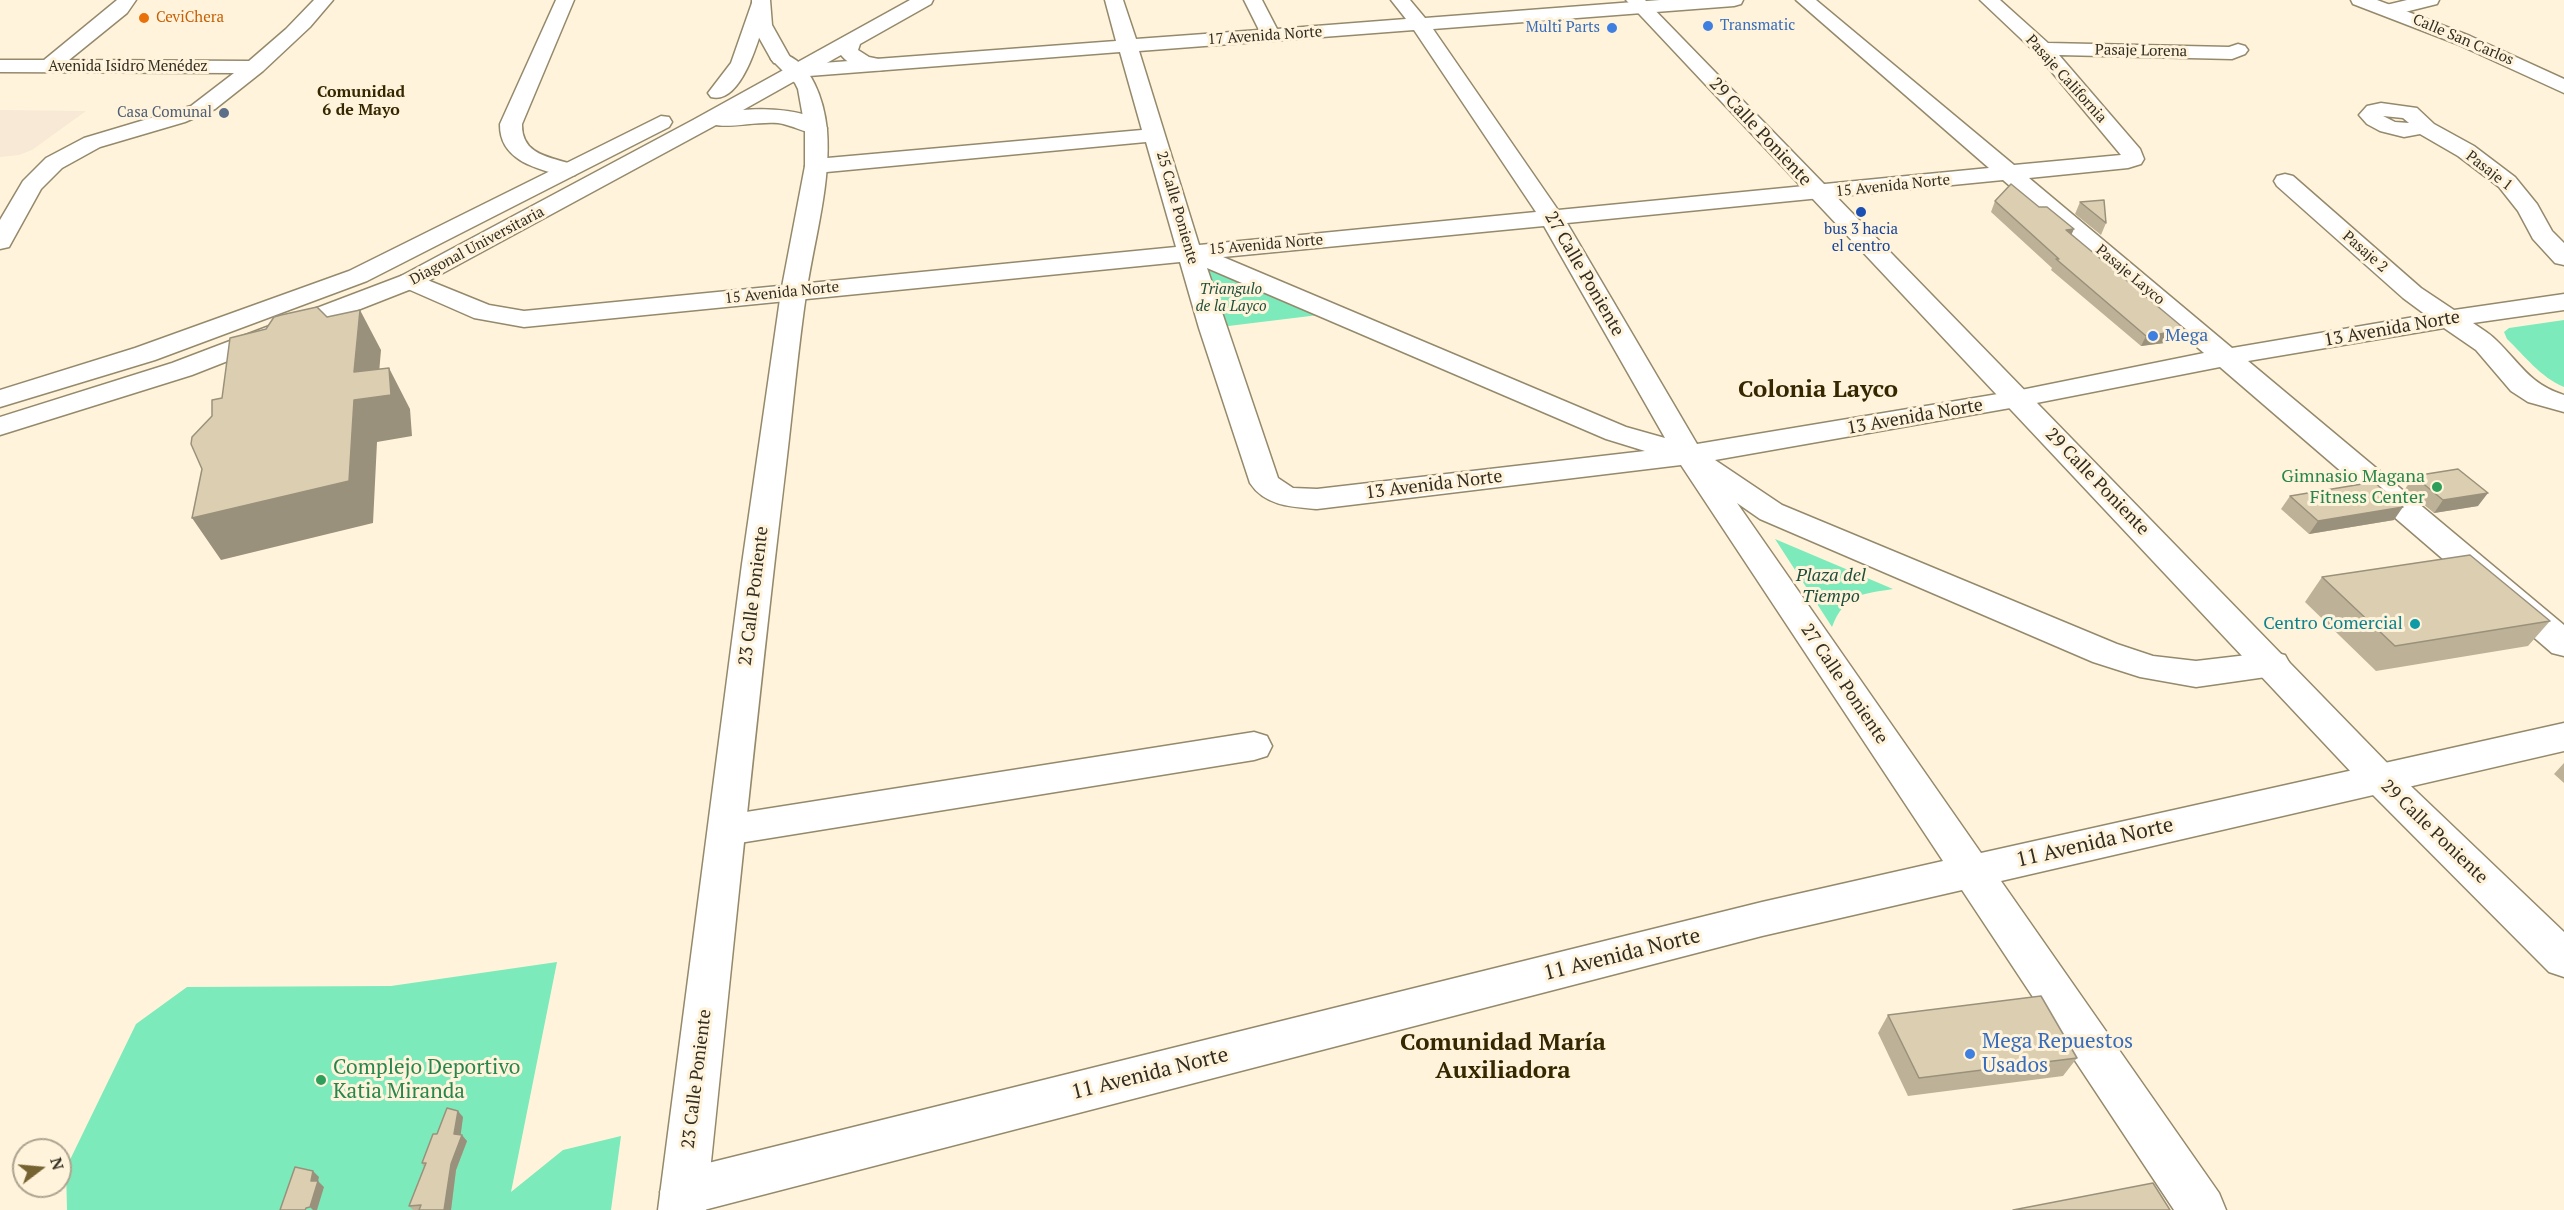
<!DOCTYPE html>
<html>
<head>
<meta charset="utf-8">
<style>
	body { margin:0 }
	#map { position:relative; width:2564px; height:1210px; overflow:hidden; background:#fff4db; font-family:"PT Serif",serif }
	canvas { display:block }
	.north { position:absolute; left:12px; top:1138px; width:60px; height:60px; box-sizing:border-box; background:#fff4db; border:2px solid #ada491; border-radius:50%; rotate:74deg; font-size:16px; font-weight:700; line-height:24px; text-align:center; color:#322d21 }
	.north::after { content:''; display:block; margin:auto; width:21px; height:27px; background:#756432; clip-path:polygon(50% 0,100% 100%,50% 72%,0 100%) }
</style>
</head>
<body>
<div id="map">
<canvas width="2564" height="1210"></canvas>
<div class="north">N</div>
</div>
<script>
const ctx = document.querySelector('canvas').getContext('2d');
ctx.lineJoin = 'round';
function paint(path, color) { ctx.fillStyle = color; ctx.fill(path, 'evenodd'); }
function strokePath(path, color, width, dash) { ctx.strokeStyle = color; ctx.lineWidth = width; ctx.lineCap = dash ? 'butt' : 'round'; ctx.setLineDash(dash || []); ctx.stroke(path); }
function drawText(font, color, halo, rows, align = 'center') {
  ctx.font = font + ' "PT Serif",serif'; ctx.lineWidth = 6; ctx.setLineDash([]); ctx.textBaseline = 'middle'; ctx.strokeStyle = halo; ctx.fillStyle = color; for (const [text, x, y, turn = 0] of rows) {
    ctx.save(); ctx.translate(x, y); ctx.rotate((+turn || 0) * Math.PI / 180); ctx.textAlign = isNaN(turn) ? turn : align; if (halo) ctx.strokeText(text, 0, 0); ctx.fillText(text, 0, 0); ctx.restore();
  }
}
paint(new Path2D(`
	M0,110l86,1 -54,39 -13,5 -19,2z`), '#f8e8d6');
paint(new Path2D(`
	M1190,252l145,61 -123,15z
	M2564,320v67c-24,-10 -39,-31 -57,-48l-3,-7 5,-4z
	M1775,539l118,50c-32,5 -48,5 -61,38z
	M557,962l-46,230 52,-42 58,-14 -10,74h-544l-1,-42 70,-144 51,-37 204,-1z`), '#7ceaba');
const minor = new Path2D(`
	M117,0h19l-9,13 -58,47 180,1 37,-32 28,-29h19l-23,27 -47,44 -48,38 -30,13 -85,25 -38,21 -21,21 -32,58 -9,2v-29l23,-39 23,-23 38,-20 107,-32 43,-33 -234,-1v-12h44z
	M556,0h18l-52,124c-1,31 28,33 53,41l3,5 -3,5 -8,2c-29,-8 -68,-16 -67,-53z
	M752,0h18l2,25 19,34 -3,4h-14l-3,-4 -19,-34z
	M1105,0h18l13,39 123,-9 -15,-30h18l15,29 129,-10 -15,-19h19l15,18 235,-18h83l-2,4 -7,2 -301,23 125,181 431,-42 -193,-168h20l198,165 107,-10 -85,-102 -56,-53h20l48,43 181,4 9,-3 7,2 3,4 -3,4 -13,5 -173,-4 81,94 4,10 -3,5 -13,4 -99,10 203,170 194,-33 -23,-17 -126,-112 -3,-5 3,-5 8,-2 8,2 128,112 33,22 110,-16v16l-91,13c7,5 16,10 23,17 24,23 33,44 68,55v17l-36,-10 -17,-11 -35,-41 -32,-22 -196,33 316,264v31l-12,-3 -332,-286 -204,40 -301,53 67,45 335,139 36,12 43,5 77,-9 12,3 5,9 -5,9 -12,3 -77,11 -56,-10 -47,-15 -333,-143 -23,-16 244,350 583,-130v28l-563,130 218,312 7,17h-52l-212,-320 -200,46 -1058,274 -37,-2 -7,-16 7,-16 17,-7 1078,-267 181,-41 -262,-396 -364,44c-25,-2 -52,-3 -67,-26l-51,-155 -19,-66 -656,65 -50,-9 -73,-32 -4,-5 4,-5 9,-3 79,32 35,6 652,-64 -30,-105 -330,31 -8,-2 -3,-5 3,-5 8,-2 326,-29 -22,-78 -324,25 -7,-2 -3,-4 3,-4 7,-2 320,-24zM1414,30l122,182 -337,33 -60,-194zM2003,180l201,173 -188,38 -319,53 -130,-221zM1544,226l121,212 -39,-11 -403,-170zM1207,268l399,171 39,12 -328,38 -24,-1 -15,-10z
	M2407,0h32l-2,4 -48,12 -7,-2 -2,-4 2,-4z
	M2381,103l36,5 17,16 40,22 41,31 22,27 15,27 12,12v22l-9,-2 -22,-24 -15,-28 -19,-24 -41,-31 -38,-22 -16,3 -24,-6 -13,-7 -8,-9 8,-9zM2383,116l20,2 6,5 -14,-1z
	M1254,732l13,4 5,10 -5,10 -13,4 -527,85 -14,-4 -5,-11 5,-11 14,-4z`);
const tertiary = new Path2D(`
	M1626,0h19l749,770 170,162v45l-15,-5 -181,-182z
	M2351,0h26l16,6 77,30 94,43v14l-107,-49 -104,-40z
	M781,53c31,8 43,48 46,77 4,52 -12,107 -20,158 -9,59 -14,119 -21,177 -30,248 -54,497 -80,745h-48l84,-646 39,-272 24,-126v-38l-7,-39 -3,-6 -24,-24 3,-4z`);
const secondary = new Path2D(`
	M753,0h14l2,4c-7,24 -25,102 -58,93l-3,-4 23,-30z
	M910,0h23l-2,4 -71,40 -2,6 11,7 19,4 3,4 -3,4c-15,4 -37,-1 -47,-14l-98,55c21,-2 71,-1 84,18l-3,5c-16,3 -30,-8 -46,-10 -18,-2 -49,5 -62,2l-297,161 -227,89 -192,60v-18l172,-54 229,-87 292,-156z
	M661,116l8,1 3,5 -3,5 -302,154 -212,79 -155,47v-17l135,-42 214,-77z`);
strokePath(minor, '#95896c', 3);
strokePath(tertiary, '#95896c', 3);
strokePath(secondary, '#95896c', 3);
paint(minor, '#fff');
paint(tertiary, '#fff');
paint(secondary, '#fff');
paint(new Path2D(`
	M1995,201l44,6 32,28 109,106 -39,5 -90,-76 1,-2 -61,-56z
	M2080,202l26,21 -5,12 -26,-21z
	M2414,476l64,30 -44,7 -29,-24z
	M2290,496l104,24 -85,14 -28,-25z
	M2322,577l228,44 -22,25 -152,25 -71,-69z
	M2564,763v20l-10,-9z
	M1888,1015l189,43 -14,18 -155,20 -30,-63z
	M463,1117l-3,18 7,6 -11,29 -5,40h-38l-4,-4 15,-39 -2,-4z`), '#bdb298');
paint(new Path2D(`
	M2074,229l-5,11 -3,-10z
	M360,310l21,40 -4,47 12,-29 21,41 2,27 -35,6 -4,81 -152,37 -29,-42 162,-146z
	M2186,330l-6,11 -39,5 5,-10z
	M2488,493l-10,13 -44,7 9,-13z
	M2403,507l-9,13 -85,14 9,-13z
	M458,1111l5,6 -3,23 -6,-6z
	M462,1135l5,6 -11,29 -5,40h-7l7,-46z
	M313,1171l6,6 -1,4 6,6 -7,23h-4l-3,-3 1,-26z`), '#9a917c');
const building = new Path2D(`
	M2011,184l28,23h8l27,22 -8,1 120,100 -40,6 -90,-77h3l-64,-58z
	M2104,200l2,23 -26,-21z
	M317,307l10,10 33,-7 -6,62 35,-4 2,27 -37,5 -5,81 -157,37 10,-49 -11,-25 1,-7 20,-21v-16l10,-2 8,-60 36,-9 8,-12 7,-2z
	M2458,469l30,24 -45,7 -29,-24z
	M2374,482l29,25 -85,14 -28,-25z
	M2470,555l80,66 -155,25 -73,-69z
	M2041,996l36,62 -158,20 -31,-63z
	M447,1108l11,3 -4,23 8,1 -11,29 -7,46h-25l2,-5 -12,1 17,-43h-4l11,-29h4z
	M295,1167l18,4 -2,10h7l-8,26 -4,1 -1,2h-25z
	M2153,1183l17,27h-157z`);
paint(building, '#dccfb1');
strokePath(building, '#9a917c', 1.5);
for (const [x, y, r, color] of [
	[144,18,6,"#e8710a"],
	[1708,26,6,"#3f7fe0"],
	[1612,28,6,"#3f7fe0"],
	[224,113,6,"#5c6f8a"],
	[1861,212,6,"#1a4fb4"],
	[2153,336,6,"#3f7fe0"],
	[2437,487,6,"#2e9e5b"],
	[2415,624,6,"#0f9aa8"],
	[1970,1054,6,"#3f7fe0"],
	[321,1080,6,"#2e9e5b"]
]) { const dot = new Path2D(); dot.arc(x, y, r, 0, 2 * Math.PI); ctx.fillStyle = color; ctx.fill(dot); strokePath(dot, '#fff4db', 2); }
drawText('15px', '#c56008', '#fff4db', [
	["CeviChera",156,18]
], 'left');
drawText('15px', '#366cbe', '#fff4db', [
	["Transmatic",1720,26],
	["Multi Parts",1600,28,"right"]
], 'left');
drawText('15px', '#322d21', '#fff4db', [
	["17 Avenida Norte",1265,36,-4],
	["Calle San Carlos",2463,40,23],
	["Pasaje Lorena",2141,51,1],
	["Avenida Isidro Menédez",128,67],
	["Pasaje California",2066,79,48],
	["Pasaje 1",2489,171,38],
	["15 Avenida Norte",1893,186,-6],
	["25 Calle Poniente",1177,208,74],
	["15 Avenida Norte",1266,245,-5],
	["Diagonal Universitaria",477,246,-28],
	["Pasaje 2",2365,252,41],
	["Pasaje Layco",2130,275,40],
	["15 Avenida Norte",782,293,-6]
]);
drawText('15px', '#4e5e75', '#fff4db', [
	["Casa Comunal",212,113]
], 'right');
drawText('15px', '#164399', '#fff4db', [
	["bus 3 hacia",1861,230],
	["el centro",1861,247]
]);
drawText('italic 15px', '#1f4f3b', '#fff4db', [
	["Triangulo",1231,290],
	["de la Layco",1231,307]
]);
drawText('bold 16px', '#352800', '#fff4db', [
	["Comunidad",361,92],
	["6 de Mayo",361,110]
]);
drawText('18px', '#322d21', '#fff4db', [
	["29 Calle Poniente",1760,132,47],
	["27 Calle Poniente",1584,274,60],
	["13 Avenida Norte",2392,329,-10],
	["13 Avenida Norte",1915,417,-10],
	["29 Calle Poniente",2097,482,46],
	["13 Avenida Norte",1434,485,-7],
	["23 Calle Poniente",754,596,-83],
	["27 Calle Poniente",1844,684,56],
	["29 Calle Poniente",2434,832,44],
	["23 Calle Poniente",697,1079,-83]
]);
drawText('18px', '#366cbe', '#fff4db', [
	["Mega",2165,336]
], 'left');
drawText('18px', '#27864d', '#fff4db', [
	["Gimnasio Magana",2425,477],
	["Fitness Center",2425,498]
], 'right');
drawText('italic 18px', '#1f4f3b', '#fff4db', [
	["Plaza del",1831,576],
	["Tiempo",1831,597]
]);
drawText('18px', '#0d838f', '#fff4db', [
	["Centro Comercial",2403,624]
], 'right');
drawText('21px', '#322d21', '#fff4db', [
	["11 Avenida Norte",2095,843,-13],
	["11 Avenida Norte",1622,955,-14],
	["11 Avenida Norte",1150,1074,-14]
]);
drawText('21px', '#366cbe', '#fff4db', [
	["Mega Repuestos",1982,1042],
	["Usados",1982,1066]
], 'left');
drawText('21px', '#27864d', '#fff4db', [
	["Complejo Deportivo",333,1068],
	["Katia Miranda",333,1092]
], 'left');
drawText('bold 24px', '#352800', '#fff4db', [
	["Colonia Layco",1818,390]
]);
drawText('bold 24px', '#352800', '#fff4db', [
	["Comunidad María",1503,1043],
	["Auxiliadora",1503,1071]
]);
</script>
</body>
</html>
